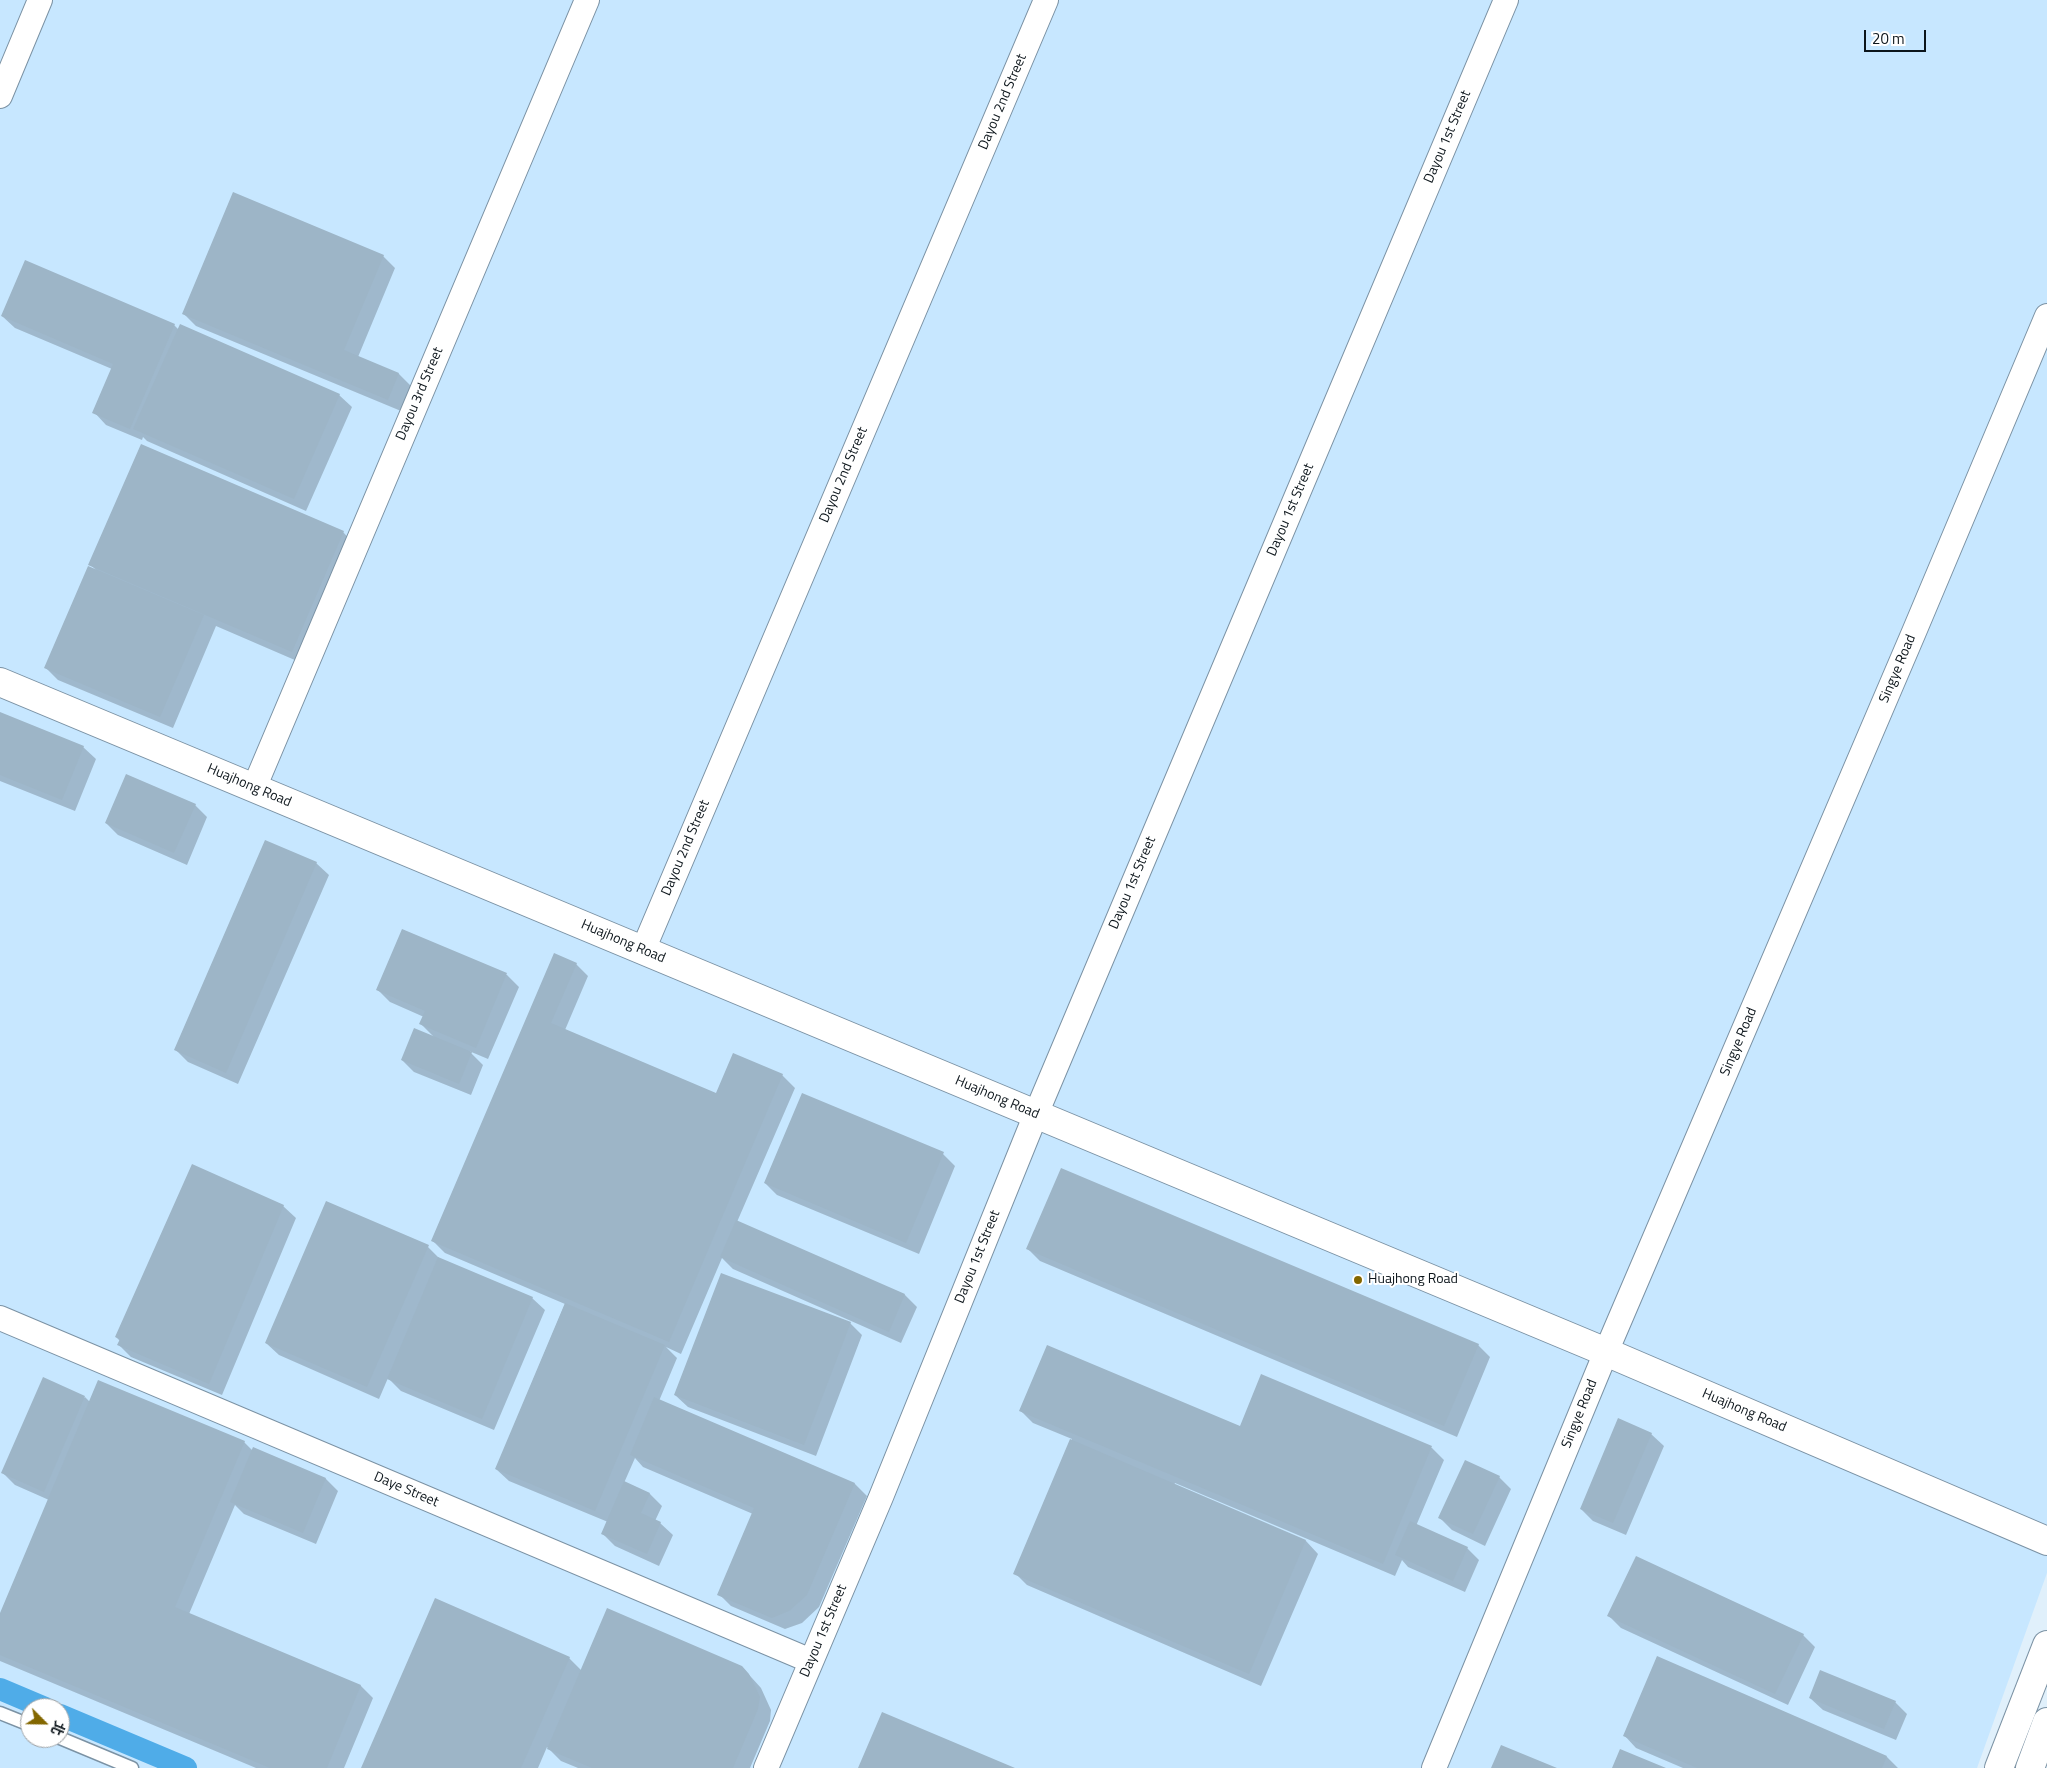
<!DOCTYPE html>
<html>
<head>
<meta charset="utf-8">
<style>
	body { margin:0 }
	#map { position:relative; width:2047px; height:1768px; overflow:hidden; background:#e0f0fb; font-family:"Titillium Web","Noto Sans TC",sans-serif }
	canvas { display:block }
	.north { position:absolute; left:20px; top:1698px; width:50px; height:50px; box-sizing:border-box; background:#fff; border:1px solid #9ea1a4; border-radius:50%; rotate:113deg; font-size:14px; font-weight:700; line-height:20px; text-align:center; color:#0c151b }
	.north::after { content:''; display:block; margin:auto; width:18px; height:22px; background:#836700; clip-path:polygon(50% 0,100% 100%,50% 72%,0 100%) }
	.scale { position:absolute; left:1864px; top:30px; width:62px; height:22px; box-sizing:border-box; border:2px solid #0c151b; border-top:0; padding-left:6px; font-size:15px; line-height:18px; white-space:nowrap; color:#0c151b; -webkit-text-stroke:4px #fff; paint-order:stroke }
</style>
</head>
<body>
<div id="map">
<canvas width="2047" height="1768"></canvas>
<div class="north">北</div>
<div class="scale">20 m</div>
</div>
<script>
const ctx = document.querySelector('canvas').getContext('2d');
ctx.lineJoin = 'round';
function paint(path, color) { ctx.fillStyle = color; ctx.fill(path, 'evenodd'); }
function strokePath(path, color, width, dash) { ctx.strokeStyle = color; ctx.lineWidth = width; ctx.lineCap = dash ? 'butt' : 'round'; ctx.setLineDash(dash || []); ctx.stroke(path); }
function drawText(font, color, halo, rows, align = 'center') {
  ctx.font = font + ' "Titillium Web",sans-serif'; ctx.lineWidth = 4; ctx.setLineDash([]); ctx.textBaseline = 'middle'; ctx.strokeStyle = halo; ctx.fillStyle = color; for (const [text, x, y, turn = 0] of rows) {
    ctx.save(); ctx.translate(x, y); ctx.rotate((+turn || 0) * Math.PI / 180); ctx.textAlign = isNaN(turn) ? turn : align; if (halo) ctx.strokeText(text, 0, 0); ctx.fillText(text, 0, 0); ctx.restore();
  }
}
paint(new Path2D(`
	M0,0h2047v1573l-70,195h-1977zM30,1708h30v30h-30z`), '#c7e7ff');
paint(new Path2D(`
	M383,256l12,12 -37,89 41,17 12,12 -10,25 -205,-85 -12,-12z
	M2,316l172,9 4,4 161,66 13,12 -46,104 -159,-70 -4,-4 -1,3 -36,-15 -12,-13 18,-43 -97,-41z
	M343,532l12,13 -51,119 -88,-38 -43,102 -115,-48 -12,-12 51,-97 -7,-7z
	M0,713l83,34 13,12 -21,52 -75,-30z
	M195,805l12,12 -20,48 -69,-30 -12,-12z
	M316,863l13,12 -91,209 -50,-22 -12,-12z
	M403,930l104,45 12,12 -31,72 -19,-8 14,14 -12,30 -57,-23 -12,-12 34,-21 -15,-15 3,-7 -34,-15 -12,-12z
	M576,964l12,12 -23,54 152,65 65,-20 13,13 -58,134 168,73 12,12 -16,36 -168,-74 -11,-11 -41,96 -15,-7 11,11 -18,43 196,83 12,12 -48,111 -17,16 -17,6 -54,-23 -12,-12 34,-80 -110,-47 -8,-9 -11,25 26,11 12,12 -7,15 5,2 13,12 -14,31 -44,-20 -12,-12 5,-12 -99,-41 -13,-12 69,-165 -120,-51 -12,-12z
	M943,1154l12,12 -36,88 -142,-59 -12,-12z
	M283,1206l13,12 -74,177 -91,-38 -12,-12 1,-4 -4,-4z
	M428,1247l12,12 92,39 13,12 -51,120 -93,-39 -13,-13 -9,21 -100,-44 -13,-12z
	M1028,1249l450,96 12,12 -33,80 -417,-176z
	M850,1323l12,12 -46,121 -128,-49 -13,-12z
	M1262,1376l170,72 12,12 -28,66 51,22 12,12 -14,32 -57,-25 -6,-7 -7,16 -220,-93 -1,2 132,56 12,13 -57,132 -234,-101 -12,-12 57,-134 -39,-16 -12,-12 219,17z
	M85,1397l5,5 154,40 9,9 73,28 12,12 -22,53 -72,-30 -9,-9 -46,109 172,72 12,12 -29,70h-88l-256,-107v-45l49,-116 -34,-15 -12,-12z
	M1651,1434l13,12 -38,89 -33,-14 -12,-12z
	M1499,1477l12,12 -26,57 -33,-16 -12,-12z
	M1609,1616l194,19 12,12 -27,58 -167,-77z
	M569,1658l13,13 160,-4 19,21 10,22 -1,11 -20,47h-172l-17,-7 -14,-14 -9,21h-176z
	M1810,1698l85,4 12,12 -11,26 -73,-30z
	M1624,1735l263,22 11,11h-215l-47,-20z`), '#0003');
strokePath(new Path2D(`
	M0,1689l45,19
	M60,1715l126,53`), '#4face8', 22);
paint(new Path2D(`
	M233,192l151,63 -40,95 55,23 -11,27 -206,-86z
	M25,260l150,64 -45,105 -38,-16 21,-49 -112,-48z
	M180,324l160,70 -46,105 -161,-70z
	M141,444l203,87 -52,121 -204,-87z
	M88,566l116,49 -44,102 -116,-49z
	M0,712l84,34 -22,54 -62,-25z
	M126,774l70,30 -22,49 -69,-30z
	M265,840l52,22 -91,211 -52,-23z
	M402,929l105,44 -31,75 -57,-24 6,-13 -49,-21z
	M554,953l23,10 -26,60 165,70 17,-40 50,21 -114,268 -238,-101z
	M414,1028l58,24 -13,32 -58,-24z
	M802,1093l142,59 -38,91 -142,-60z
	M192,1164l92,41 -75,179 -92,-39 3,-6 -5,-2z
	M1061,1168l418,176 -35,82 -418,-177z
	M326,1201l103,44 -62,142 -102,-44z
	M736,1220l169,74 -16,38 -169,-75z
	M438,1257l95,40 -51,122 -95,-40z
	M721,1273l130,49 -47,123 -130,-50z
	M565,1303l100,42 -70,166 -100,-42z
	M1047,1345l193,81 21,-52 171,72 -49,118 -364,-153z
	M43,1377l42,19 -41,96 -43,-19z
	M98,1380l147,61 -70,166 186,78 -34,83h-57l-270,-113v-42z
	M654,1397l201,86 -48,112 -18,16 -17,7 -55,-23 37,-87 -124,-53z
	M1618,1418l34,15 -39,90 -33,-14z
	M1070,1439l236,101 -57,134 -236,-100z
	M253,1447l73,31 -23,55 -73,-31z
	M1465,1460l35,16 -27,58 -35,-16z
	M624,1481l26,12 -9,20 20,9 -14,32 -46,-20z
	M1410,1521l58,26 -15,34 -58,-26z
	M1636,1556l168,78 -29,60 -168,-78z
	M435,1598l135,59 -49,111h-160z
	M607,1608l135,58 7,8 11,23 -2,12 -25,59h-141l-45,-19z
	M1657,1656l230,100 -5,12h-185l-74,-32z
	M1820,1670l76,31 -12,28 -75,-31z
	M882,1712l133,56h-157z
	M1501,1745l56,23h-66z
	M1620,1749l46,19h-54z`), '#9db5c7');
const service = new Path2D(`
	M0,1713l30,12
	M60,1738l72,30`);
const minor = new Path2D(`
	M0,96l40,-96
	M254,788l333,-788
	M643,950l403,-950
	M0,1318l811,343
	M766,1768l115,-271 155,-383 470,-1114
	M1434,1768l172,-416 308,-720 133,-316`);
const tertiary = new Path2D(`
	M0,682l1606,670 441,189`);
const secondary = new Path2D(`
	M1999,1768l48,-123`);
const trunk = new Path2D(`
	M2030,1768l17,-46`);
strokePath(service, '#7b92a4', 15);
strokePath(minor, '#7b92a4', 26);
strokePath(tertiary, '#7b92a4', 30);
strokePath(secondary, '#7b92a4', 30);
strokePath(trunk, '#7b92a4', 30);
strokePath(service, '#fff', 12);
strokePath(minor, '#fff', 24);
strokePath(tertiary, '#fff', 28);
strokePath(secondary, '#fff', 28);
strokePath(trunk, '#fff', 28);
for (const [x, y, r, color] of [
	[1358,1280,5,"#836700"]
]) { const dot = new Path2D(); dot.arc(x, y, r, 0, 2 * Math.PI); ctx.fillStyle = color; ctx.fill(dot); strokePath(dot, '#fff', 2); }
drawText('14px', '#0c151b', '#fff', [
	["Dayou 2nd Street",1003,102,-67],
	["Dayou 1st Street",1448,137,-67],
	["Dayou 3rd Street",420,394,-67],
	["Dayou 2nd Street",844,475,-67],
	["Dayou 1st Street",1291,510,-67],
	["Singye Road",1898,669,-67],
	["Huajhong Road",249,786,23],
	["Dayou 2nd Street",686,848,-67],
	["Dayou 1st Street",1133,883,-67],
	["Huajhong Road",623,942,23],
	["Singye Road",1739,1042,-67],
	["Huajhong Road",997,1098,23],
	["Dayou 1st Street",978,1257,-68],
	["Huajhong Road",1744,1411,23],
	["Singye Road",1580,1414,-68],
	["Daye Street",406,1490,23],
	["Dayou 1st Street",824,1631,-67]
]);
drawText('14px', '#0c151b', '#fff', [
	["Huajhong Road",1368,1280]
], 'left');
</script>
</body>
</html>
